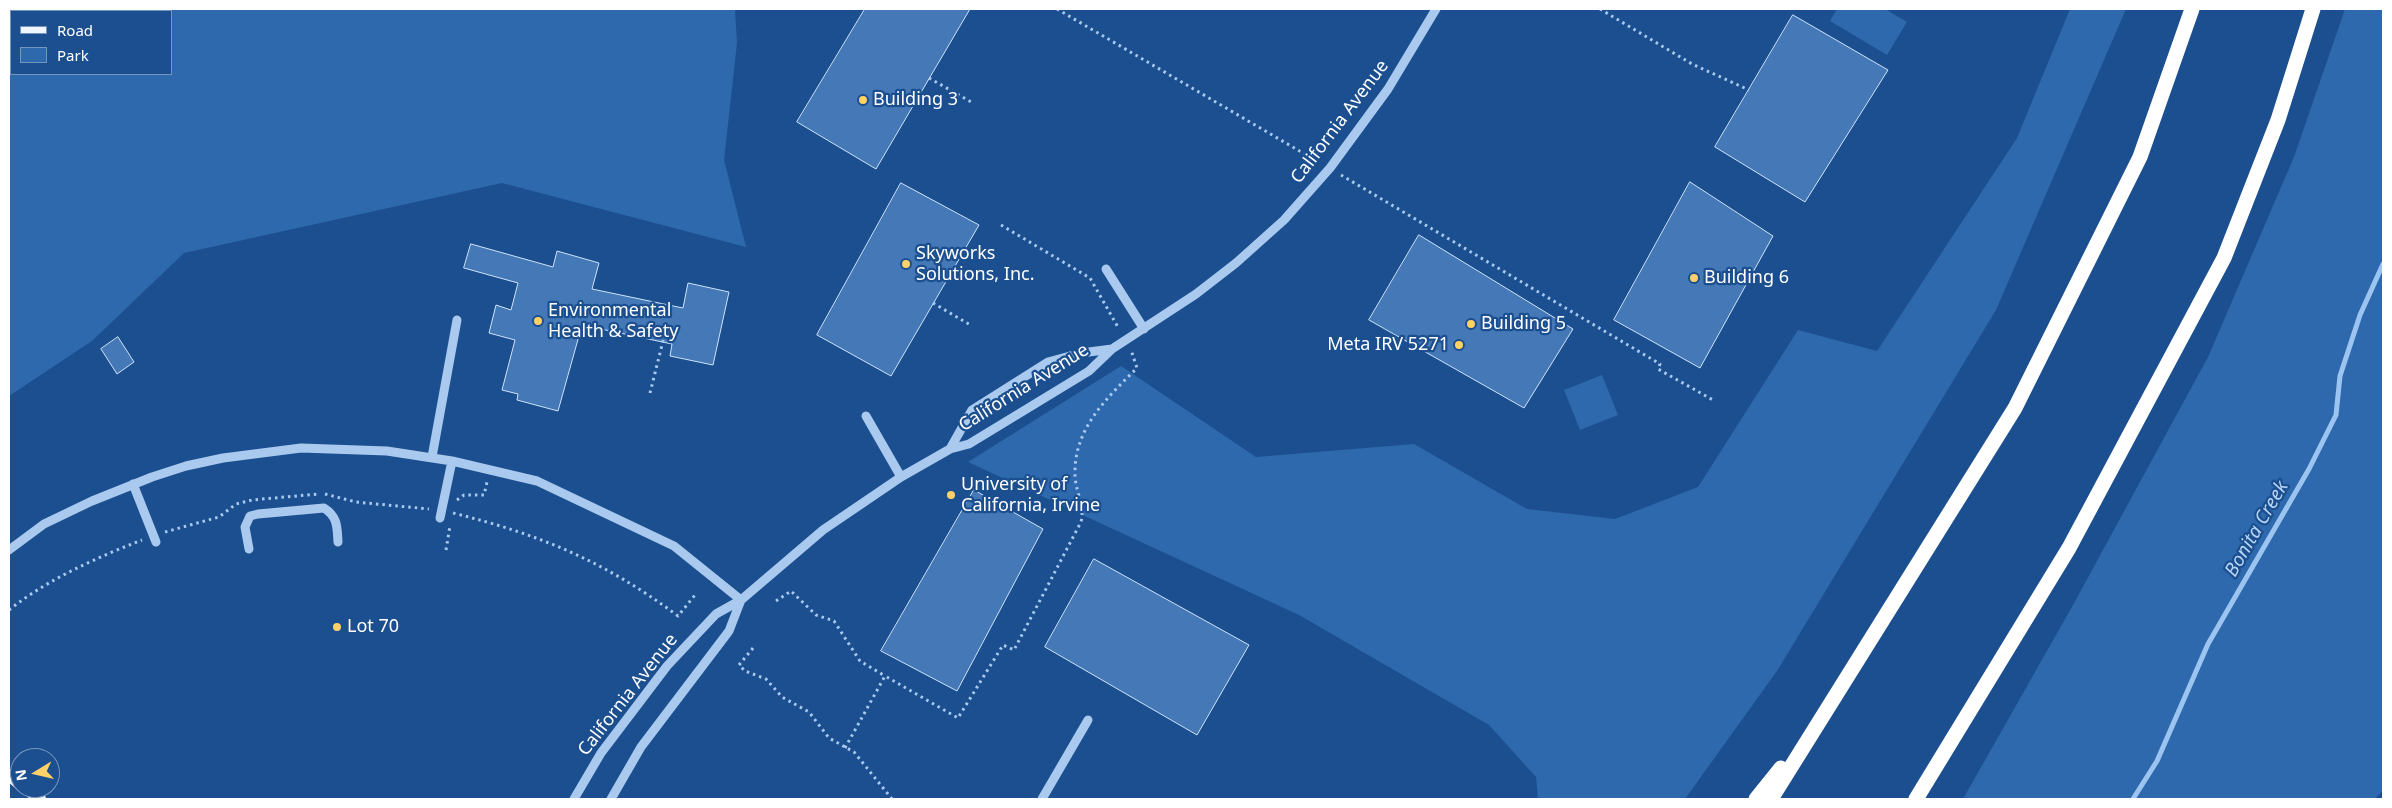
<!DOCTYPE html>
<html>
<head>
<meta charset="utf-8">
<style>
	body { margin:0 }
	#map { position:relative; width:2392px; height:808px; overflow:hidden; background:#1b4f8f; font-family:"Noto Sans",sans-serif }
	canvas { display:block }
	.frame { position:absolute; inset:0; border:10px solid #fff; pointer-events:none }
	.legend { position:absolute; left:10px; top:10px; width:162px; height:65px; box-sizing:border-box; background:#1b4f8f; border:1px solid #7695bc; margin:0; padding:6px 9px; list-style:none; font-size:15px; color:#fff }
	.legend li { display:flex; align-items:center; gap:10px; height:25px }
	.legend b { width:25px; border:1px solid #7695bc }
	.north { position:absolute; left:10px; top:748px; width:50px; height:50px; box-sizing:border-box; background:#1b4f8f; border:1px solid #7695bc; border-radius:50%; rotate:261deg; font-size:14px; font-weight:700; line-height:20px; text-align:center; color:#fff }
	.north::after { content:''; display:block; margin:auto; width:18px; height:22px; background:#ffd166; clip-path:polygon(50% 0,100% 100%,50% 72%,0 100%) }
</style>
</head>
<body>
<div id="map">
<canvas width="2392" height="808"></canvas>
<div class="frame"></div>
<ul class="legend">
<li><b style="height:6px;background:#f0f6ff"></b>Road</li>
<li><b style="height:14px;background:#2e69ad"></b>Park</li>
</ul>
<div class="north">N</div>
</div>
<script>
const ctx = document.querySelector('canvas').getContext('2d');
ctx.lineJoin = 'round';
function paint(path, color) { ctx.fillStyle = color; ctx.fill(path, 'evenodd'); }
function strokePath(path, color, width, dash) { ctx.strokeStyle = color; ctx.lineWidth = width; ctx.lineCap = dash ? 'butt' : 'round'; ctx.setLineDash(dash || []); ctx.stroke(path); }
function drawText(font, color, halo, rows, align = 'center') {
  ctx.font = font + ' "Noto Sans",sans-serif'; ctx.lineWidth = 4.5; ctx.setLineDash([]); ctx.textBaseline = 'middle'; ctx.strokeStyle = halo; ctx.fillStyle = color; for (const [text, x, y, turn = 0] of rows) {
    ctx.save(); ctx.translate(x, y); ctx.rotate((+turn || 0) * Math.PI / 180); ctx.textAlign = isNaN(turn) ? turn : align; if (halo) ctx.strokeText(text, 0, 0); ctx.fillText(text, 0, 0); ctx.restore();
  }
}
paint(new Path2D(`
	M9,9h726l2,34 -13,117 22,87 -244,-64 -318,70 -92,88 -83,55zM11,11h160v63h-160z
	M1837,9h48l22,13 -20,33 -57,-34z
	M2070,9h56l-130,301 -219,361 -92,128h-147l-2,-22 -47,-52 -190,-110 -331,-153 153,-96 135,91 158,-13 113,65 88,10 83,-32 100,-157 79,21 140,-213z
	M2345,9h38v781l-8,9h-412l110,-194 135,-248 86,-200z
	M1602,375l16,40 -38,15 -16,-40z`), '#2e69ad');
strokePath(new Path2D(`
	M2133,799l24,-38 51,-117 101,-175 27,-54 4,-39 20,-61 23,-51`), '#9cc4f0', 5);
const building = new Path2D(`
	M865,9h105l-94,160 -79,-47z
	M1793,15l95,55 -83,132 -90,-55z
	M1690,182l83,54 -73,132 -86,-48z
	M901,183l78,42 -88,151 -74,-41z
	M1419,235l154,94 -49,79 -155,-88z
	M471,244l82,23 4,-16 42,12 -7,26 91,19 5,-25 41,9 -16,73 -43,-9 2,-12 -90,-19 -24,86 -41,-11 1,-6 -16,-4 13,-50 -26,-7 7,-28 15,5 7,-27 -54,-15z
	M118,337l16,25 -17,12 -16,-25z
	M974,490l69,39 -86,162 -76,-40z
	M1094,559l155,86 -52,90 -152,-88z`);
paint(building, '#4478b7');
strokePath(building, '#cfe3fa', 1);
strokePath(new Path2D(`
	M1057,9l263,154
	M1600,9l92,55 57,26
	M929,78l44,25
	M1341,175l319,189 -2,5 55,31
	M1001,225l89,53 29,51
	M933,303l39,23
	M650,393l16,-64
	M325,494l31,8 73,7
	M457,500l7,-5h20l3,-13
	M453,513c88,22 151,48 225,103l17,-21
	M165,532l54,-15 17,-13 16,-4 66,-6
	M446,550l4,-24
	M776,601l15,-10 25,24 18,6 26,40 25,15
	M9,610c39,-31 87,-52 133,-70
	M753,648l-14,17 6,6 21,8 16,18 27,15 20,26 25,14 38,47
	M845,748l40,-72 73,42 45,-73 11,5 67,-128c4,-17 -6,-31 -6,-48 -1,-46 32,-76 62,-106l-6,-18`), '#a9c9ee', 3, [2.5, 4]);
strokePath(new Path2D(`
	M1106,269l38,60
	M866,416l35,61
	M950,449l22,-39 76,-48 33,-9 31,-4
	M432,457l25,-137
	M133,484l23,58
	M440,518l12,-57
	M249,549l-4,-22 5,-11 8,-2 66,-6c14,9 13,19 14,34
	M9,550l35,-26 48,-23 60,-24 34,-11 37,-8 78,-10 86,3 65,10 85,20 137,65 67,54
	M574,799l27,-46 66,-87 49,-52 25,-14 82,-70 78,-53 49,-28 19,-5 120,-73 23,-22 84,-55 40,-31 48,-43 46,-52 58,-79 48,-80
	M611,799l30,-52 88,-116 12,-31
	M1042,799l46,-79`), '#a9c9ee', 9);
strokePath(new Path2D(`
	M9,775l11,9
	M26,788l14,11`), '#f0f6ff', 12);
strokePath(new Path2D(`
	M1756,799l25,-31
	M1771,799l244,-391 125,-251 52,-148
	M1916,799l153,-251 155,-290 54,-138 35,-111`), '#fff', 15);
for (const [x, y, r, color] of [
	[863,100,5,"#ffd166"],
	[906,264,5,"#ffd166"],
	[1694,278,5,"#ffd166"],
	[538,321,5,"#ffd166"],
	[1471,324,5,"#ffd166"],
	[1459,345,5,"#ffd166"],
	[951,495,5,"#ffd166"],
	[337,627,5,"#ffd166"]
]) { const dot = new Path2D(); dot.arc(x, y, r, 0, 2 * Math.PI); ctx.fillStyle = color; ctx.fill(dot); strokePath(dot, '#1b4f8f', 2); }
drawText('18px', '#fff', '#1b4f8f', [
	["Building 3",873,100],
	["Skyworks",916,254],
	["Solutions, Inc.",916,275],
	["Building 6",1704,278],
	["Environmental",548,311],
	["Health & Safety",548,332],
	["Building 5",1481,324],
	["Meta IRV 5271",1449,345,"right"],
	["University of",961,485],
	["California, Irvine",961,506],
	["Lot 70",347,627]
], 'left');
drawText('18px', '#fff', '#1b4f8f', [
	["California Avenue",1340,122,-53],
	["California Avenue",1024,388,-32],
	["California Avenue",628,695,-52]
]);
drawText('italic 19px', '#b5d3f5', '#1b4f8f', [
	["Bonita Creek",2257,529,-60]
]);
</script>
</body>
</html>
